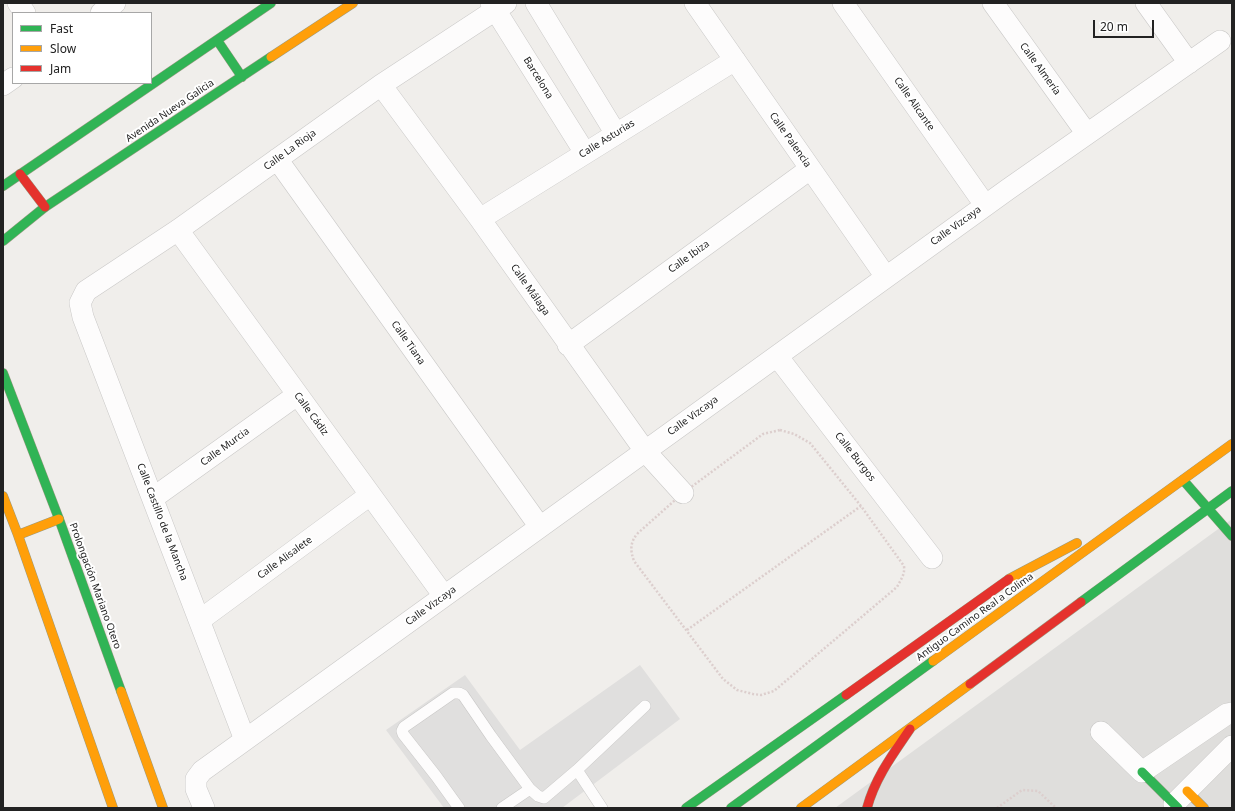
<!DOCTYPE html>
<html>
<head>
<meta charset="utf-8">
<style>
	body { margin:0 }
	#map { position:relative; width:1235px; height:811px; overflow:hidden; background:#f0eeeb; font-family:"Noto Sans",sans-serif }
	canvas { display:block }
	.frame { position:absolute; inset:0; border:4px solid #222; pointer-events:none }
	.legend { position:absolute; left:12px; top:12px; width:140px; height:72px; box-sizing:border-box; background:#fff; border:1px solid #a7a7a7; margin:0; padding:5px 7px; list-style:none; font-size:12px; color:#222 }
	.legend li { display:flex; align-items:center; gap:8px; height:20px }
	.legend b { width:20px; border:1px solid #a7a7a7 }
	.scale { position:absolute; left:1093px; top:20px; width:61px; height:18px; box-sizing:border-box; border:2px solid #222; border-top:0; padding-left:5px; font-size:12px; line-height:14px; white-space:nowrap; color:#222; -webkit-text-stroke:3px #fff; paint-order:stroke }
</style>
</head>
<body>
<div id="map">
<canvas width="1235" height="811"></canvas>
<div class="frame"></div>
<ul class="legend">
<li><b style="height:5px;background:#30b455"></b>Fast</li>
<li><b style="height:5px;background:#ff9f0a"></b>Slow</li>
<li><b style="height:5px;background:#e5322d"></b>Jam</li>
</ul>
<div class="scale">20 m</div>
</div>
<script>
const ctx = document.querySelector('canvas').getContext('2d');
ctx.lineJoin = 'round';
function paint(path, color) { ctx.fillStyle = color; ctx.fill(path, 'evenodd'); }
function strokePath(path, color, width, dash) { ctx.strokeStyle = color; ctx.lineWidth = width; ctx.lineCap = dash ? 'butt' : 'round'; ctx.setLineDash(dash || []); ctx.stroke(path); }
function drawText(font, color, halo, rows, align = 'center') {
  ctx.font = font + ' "Noto Sans",sans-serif'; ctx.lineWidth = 4; ctx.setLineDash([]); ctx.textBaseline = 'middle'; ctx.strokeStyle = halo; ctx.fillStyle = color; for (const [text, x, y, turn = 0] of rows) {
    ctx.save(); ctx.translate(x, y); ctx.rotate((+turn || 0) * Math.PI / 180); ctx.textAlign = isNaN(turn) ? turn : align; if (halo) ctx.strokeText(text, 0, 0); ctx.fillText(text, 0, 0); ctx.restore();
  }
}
paint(new Path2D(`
	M1232,519v289h-397z`), '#dfdedc');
paint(new Path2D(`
	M640,665l40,54 -118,89h-37l-1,-1 -2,1h-78l-58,-78 79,-55 55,75z`), '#e0dfde');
const lane = new Path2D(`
	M459,808l-23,-32 -33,-42 -1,-3 2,-4 49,-34h6l4,2 28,41 39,53 8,7 6,2 33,-28
	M502,808l28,-19
	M602,808l-25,-38 68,-64`);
const street = new Path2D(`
	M18,3l7,10
	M491,3l94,150
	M536,3l80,131
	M695,3l191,274
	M843,3l142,202
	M993,3l94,131
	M1146,3l43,60
	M101,13l14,-10
	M3,85l10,-7
	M381,85l99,134 165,232 38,42
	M277,159l263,368
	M480,219l255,-159
	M178,230l266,366
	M568,345l242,-176
	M777,356l155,202
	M153,498l144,-103
	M200,620l170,-125
	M1101,732l41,40 85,-58 5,-1
	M245,740l-162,-423 -3,-14 6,-12 92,-61 203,-145 125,-82
	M1174,804l58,-58
	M204,808l-8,-19v-10l6,-8 805,-581 213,-149`);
const fast = new Path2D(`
	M217,40l25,37
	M3,186l268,-183
	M3,241l42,-34 226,-150
	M3,373l56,146 62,172
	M1183,480l49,56
	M1081,602l151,-111
	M1142,772l36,36
	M686,808l160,-113
	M731,808l202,-147`);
const slow = new Path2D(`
	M271,57l82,-54
	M3,496l15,39 95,273
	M18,535l41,-16
	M1009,579l68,-36
	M933,661l299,-217
	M121,691l42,117
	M1187,791l17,17
	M801,808l169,-124`);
const jam = new Path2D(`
	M20,174l25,33
	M970,684l111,-82
	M846,695l163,-116
	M867,808c8,-30 26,-54 43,-79`);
strokePath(lane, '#c9c8c7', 12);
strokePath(street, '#c9c8c7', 22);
strokePath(fast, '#999a82', 10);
strokePath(slow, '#999a82', 10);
strokePath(jam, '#999a82', 10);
strokePath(new Path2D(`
	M780,430l14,4 16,9 51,63 43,60c1,9 -3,13 -7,21l-123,104 -13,4 -8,-1 -16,-4 -14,-11 -89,-118c-4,-11 -4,-19 4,-28l45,-40 80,-59z
	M687,630l174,-124
	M997,808l25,-18 16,1 18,17`), '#dccecd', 2.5, [2, 2]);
strokePath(lane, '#fdfcfc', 11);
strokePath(street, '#fdfcfc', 21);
strokePath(fast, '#30b455', 9);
strokePath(slow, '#ff9f0a', 9);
strokePath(jam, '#e5322d', 9);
drawText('10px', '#222', '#fff', [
	["Calle Almería",1040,69,54],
	["Barcelona",538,78,58],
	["Calle Alicante",914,104,55],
	["Avenida Nueva Galicia",170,111,-34],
	["Calle Asturias",607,139,-32],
	["Calle Palencia",790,140,55],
	["Calle La Rioja",290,150,-36],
	["Calle Vizcaya",956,226,-36],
	["Calle Ibiza",689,257,-36],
	["Calle Málaga",530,290,55],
	["Calle Tiana",408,343,55],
	["Calle Cádiz",311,414,54],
	["Calle Vizcaya",693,416,-36],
	["Calle Murcia",225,447,-36],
	["Calle Burgos",855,457,52],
	["Calle Castillo de la Mancha",162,522,69],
	["Calle Alisalete",285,558,-36],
	["Prolongación Mariano Otero",95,586,70],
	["Calle Vizcaya",431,606,-36],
	["Antiguo Camino Real a Colima",975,617,-36]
]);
</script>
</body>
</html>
